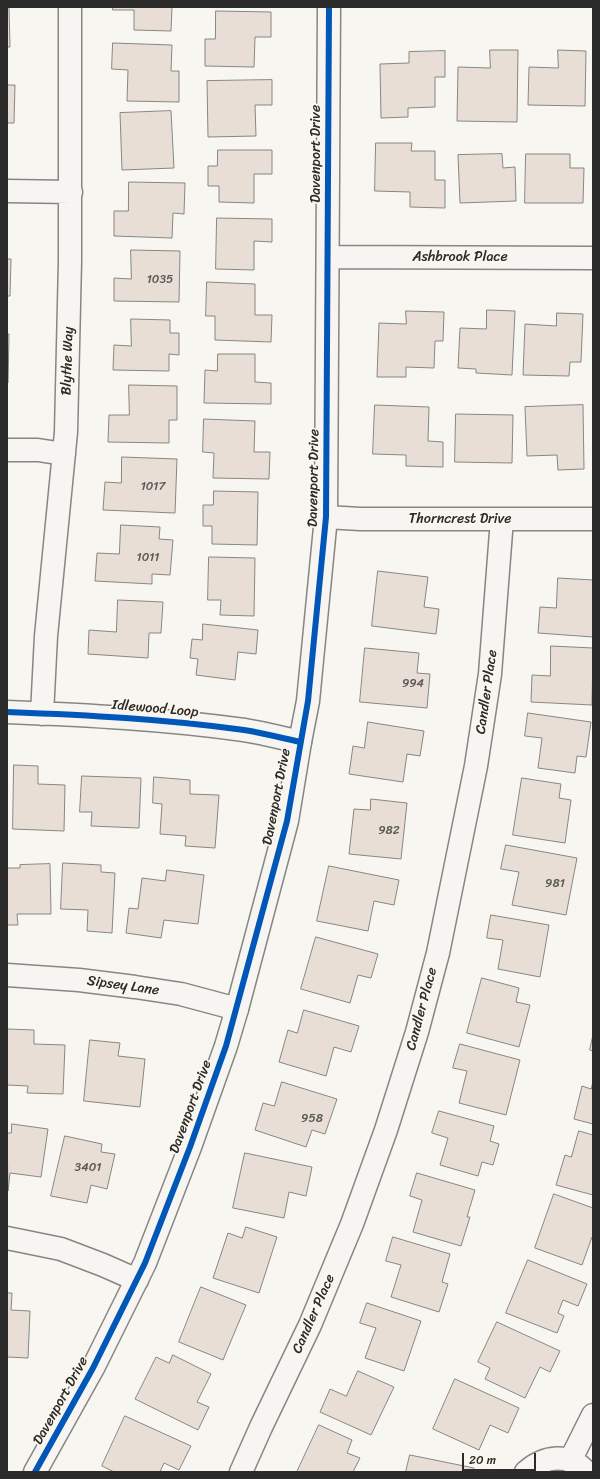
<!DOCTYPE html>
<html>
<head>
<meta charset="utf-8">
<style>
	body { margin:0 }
	#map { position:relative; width:600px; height:1479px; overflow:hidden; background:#f8f6f0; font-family:Sriracha,sans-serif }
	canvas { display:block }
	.frame { position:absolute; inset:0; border:8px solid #2b2b2b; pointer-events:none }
	.scale { position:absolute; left:462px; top:1453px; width:74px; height:18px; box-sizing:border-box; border:2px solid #2b2b2b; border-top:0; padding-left:5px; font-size:12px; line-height:14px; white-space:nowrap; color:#2b2b2b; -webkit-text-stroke:3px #fbf7ec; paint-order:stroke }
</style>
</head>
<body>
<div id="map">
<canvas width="600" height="1479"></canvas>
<div class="frame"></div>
<div class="scale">20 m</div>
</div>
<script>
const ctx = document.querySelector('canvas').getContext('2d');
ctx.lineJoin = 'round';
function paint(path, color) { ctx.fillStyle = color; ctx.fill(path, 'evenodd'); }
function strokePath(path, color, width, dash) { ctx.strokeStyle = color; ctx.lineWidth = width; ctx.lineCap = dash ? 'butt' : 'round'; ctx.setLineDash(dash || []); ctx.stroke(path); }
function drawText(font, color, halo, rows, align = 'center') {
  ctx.font = font + ' Sriracha,sans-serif'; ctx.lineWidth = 3.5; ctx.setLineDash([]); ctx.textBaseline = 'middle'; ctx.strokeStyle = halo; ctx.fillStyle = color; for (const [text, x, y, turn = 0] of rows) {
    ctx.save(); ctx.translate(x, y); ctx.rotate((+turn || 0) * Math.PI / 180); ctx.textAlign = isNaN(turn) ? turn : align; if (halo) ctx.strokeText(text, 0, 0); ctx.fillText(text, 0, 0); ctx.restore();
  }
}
const building = new Path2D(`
	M7,7h2l1,40h-3z
	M113,7h59l-1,24 -37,-1v-20h-21z
	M216,11l55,1v25h-16l-1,30 -49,-1v-27h10z
	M113,43l59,2 -1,26h8v31l-52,-1 1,-31 -16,-1z
	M490,50h28l-1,72 -60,-1 1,-54 32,1z
	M558,50l28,1 -1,55 -57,-1 1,-38 29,1z
	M445,51v26h-10v30l-27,1v9l-27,1 -1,-54 29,-1v-11z
	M272,80v25h-17l1,31 -48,1 -1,-56z
	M7,85h8l-1,38h-7z
	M171,111l3,57 -52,2 -2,-57z
	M376,143h36l-1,8h24v29h10v28l-35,-1v-15l-35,-1z
	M218,150h54v24h-18v29l-35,-1v-16h-11v-20h9z
	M502,154l1,14 12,-1 1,34 -56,2 -2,-48z
	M526,154h44v14h14l-1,35h-58z
	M129,182l56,1 -1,31 -11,-1 -1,25 -58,-2v-25h14z
	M217,218l55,1v23l-18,-1v29l-38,-1z
	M131,250l49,1 -1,51 -65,-1v-23l17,1z
	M7,259h4l-1,37h-3z
	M207,282l48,2v31h17l-1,27 -56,-2v-24h-9z
	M487,310l28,1 -3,64 -36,-2v-4l-18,-1 2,-40 26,1z
	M406,311l38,1 -1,29h-8l-1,27 -28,-1v10h-29l2,-54 27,1z
	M557,313l26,1 -2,48h-11l-1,14 -46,-1 2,-51 31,2z
	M131,319l39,1v13h9v22l-10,-1v17l-56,-1 1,-25 17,1z
	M7,334h2l-1,49h-1z
	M218,354h37v28l16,1v21l-67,-1 1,-33 12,1z
	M129,385l48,1v34h-8v23l-61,-1 1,-27h20z
	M375,405l54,2 -1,34 15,1v25l-37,-1v-11l-33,-1z
	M583,405l1,64 -26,1 -1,-15 -30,1 -2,-49z
	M456,414l57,1 -1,48 -57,-1z
	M204,419l51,2 -1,31h16l-1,27 -56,-1 1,-25 -11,-1z
	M122,457l55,2 -2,54 -72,-3 2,-28 16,1z
	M214,491l44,1 -1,53 -45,-1v-18h-9v-21h10z
	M121,525l39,2 -1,12 14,1 -3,35 -18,-1v10l-57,-3 2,-28 22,1z
	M209,557l46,1 -1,58 -34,-1 1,-15h-13z
	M378,571l50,6 -4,30 15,2 -3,25 -64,-8z
	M558,578l35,2v57l-55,-4 2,-26 16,1z
	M118,600l45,2 -2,31h-12l-1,25 -60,-4 1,-24 27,2z
	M203,624l55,6 -2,24 -18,-2 -3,28 -39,-5 2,-16 -8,-1 2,-19 10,1z
	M551,646l42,2 -1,57 -61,-3 1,-27 18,1z
	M365,648l54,5 -2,20 13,1 -3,34 -67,-6z
	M528,713l63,9 -5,35 -9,-1 -2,17 -37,-5 4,-30 -17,-2z
	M368,722l56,9 -4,25 -13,-2 -4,28 -54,-8 4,-28 11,2z
	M14,765l24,1v18l27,1 -1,46 -51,-2z
	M82,776l59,2 -2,50 -48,-2 1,-14h-12z
	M154,777l36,3v14l29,1 -4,53 -30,-2 1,-10 -26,-2 2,-30 -9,-1z
	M522,778l39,6 -2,14 12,2 -6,43 -52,-8z
	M371,799l36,4 -6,56 -52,-5 5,-45 16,1z
	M506,845l71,13 -11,57 -54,-10 7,-33 -18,-3z
	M63,863l38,2v7l14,1 -3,60 -25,-2 1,-21 -27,-1z
	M50,864l1,50h-34l1,11h-11v-57h13v-3z
	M329,866l70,14 -5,25 -20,-4 -6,30 -51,-10z
	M167,870l37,5 -6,49 -34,-4 -3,18 -35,-5 3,-25 9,1 4,-31 23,3z
	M491,915l58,10 -9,52 -42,-8 5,-29 -16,-2z
	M316,937l62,17 -7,24 -13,-3 -8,28 -49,-14z
	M482,978l37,10 -3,14 14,3 -11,42 -52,-14z
	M304,1010l55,16 -8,26 -17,-5 -8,29 -47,-14 9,-32 9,3z
	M8,1029l26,1v14l31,1 -2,49 -36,-1 1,-7 -21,-1z
	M593,1035v16l-3,-1z
	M90,1040l30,3 -2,13 27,3 -5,48 -56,-6z
	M460,1044l60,16 -14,55 -47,-12 8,-32 -14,-3z
	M593,1081v43l-19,-5 8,-33 9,3z
	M282,1082l55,17 -12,35 -13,-4 -6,17 -51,-17 8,-27 11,3z
	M439,1111l55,15 -4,15 9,3 -6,21 -11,-3 -4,14 -38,-11 8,-27 -16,-5z
	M12,1124l36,5 -7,48 -31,-4 -2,18 -1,-58h4z
	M579,1131l14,4v60l-37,-10 9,-30 6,2z
	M65,1136l37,8 -1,8 14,2 -8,35 -16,-4 -4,18 -36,-7z
	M245,1153l67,14 -6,29 -17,-4 -5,26 -51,-10z
	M417,1173l58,17 -8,27h3l-9,29 -48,-14 9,-32 -12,-4z
	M554,1194l39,14v30l-1,-1 -10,28 -47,-17z
	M246,1227l31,10 -18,56 -46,-15 15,-45 14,5z
	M393,1237l57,17 -8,28 6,2 -9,28 -48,-15 10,-32 -15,-4z
	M528,1260l59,24 -9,22 -15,-6 -5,13 6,3 -7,17 -51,-20z
	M201,1287l45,18 -23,55 -44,-18z
	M7,1293h5l-1,17 19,1 -2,47 -21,-1z
	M367,1303l54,18 -17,50 -39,-13 11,-30 -16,-5z
	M497,1322l63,29 -10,21 -10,-5 -15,31 -40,-19 5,-11 -12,-6z
	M173,1355l38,19 -14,28 12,5 -11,23 -63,-31 21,-42 13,6z
	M358,1371l36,16 -23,48 -51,-23 10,-23 16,7z
	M455,1379l64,29 -11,25 -18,-8 -11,25 -46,-21z
	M125,1416l66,30 -12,24 -15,-7 -4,9h-46l-12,-6z
	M319,1425l33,15 -5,13 13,5 -7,14h-56z
	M410,1455l64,13 -1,4h-67z`);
paint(building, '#e8ded6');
strokePath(building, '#878684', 1);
const minor = new Path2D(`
	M7,191l64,1
	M328,257l265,1
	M7,450h31l26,4
	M326,517l34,2h233
	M7,712c79,3 158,7 237,18 19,3 38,8 56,12l8,-41 18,-184 3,-510
	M42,714l4,-78 20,-204 4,-171v-254
	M7,975l72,5 56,7 46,7 56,15
	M7,1238l54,11 42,16 34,15
	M570,1461l23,-46
	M241,1472l20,-45 49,-102 42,-101 34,-94 31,-98 21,-79 38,-187 14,-92 12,-155
	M526,1472c18,-16 43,-20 60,0`);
const tertiary = new Path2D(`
	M35,1472l58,-104 52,-105 45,-116 36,-101 11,-37 50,-188 13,-79`);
strokePath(minor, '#878684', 25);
strokePath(tertiary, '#878684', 25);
strokePath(minor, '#f6f5f1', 22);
strokePath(tertiary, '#f6f5f1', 22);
strokePath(new Path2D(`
	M7,712c79,3 158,7 237,18 19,3 38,8 56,12
	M35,1472l58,-104 52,-105 45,-116 36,-101 61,-225 21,-120 18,-184 3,-510`), '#0057b8', 6);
drawText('12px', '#5b5956', null, [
	["1035",160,280],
	["1017",153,487],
	["1011",148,558],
	["994",413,684],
	["982",389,831],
	["981",555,884],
	["958",312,1119],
	["3401",88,1168]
]);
drawText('14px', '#2b2b2b', '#fbf7ec', [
	["Davenport Drive",316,154,-90],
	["Ashbrook Place",460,257],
	["Blythe Way",68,361,-88],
	["Davenport Drive",314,478,-89],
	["Thorncrest Drive",460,519],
	["Candler Place",487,692,-82],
	["Idlewood Loop",155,709,5],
	["Davenport Drive",277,797,-79],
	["Sipsey Lane",123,986,8],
	["Candler Place",422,1009,-75],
	["Davenport Drive",191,1107,-70],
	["Candler Place",314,1314,-66],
	["Davenport Drive",61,1401,-61]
]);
</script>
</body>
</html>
